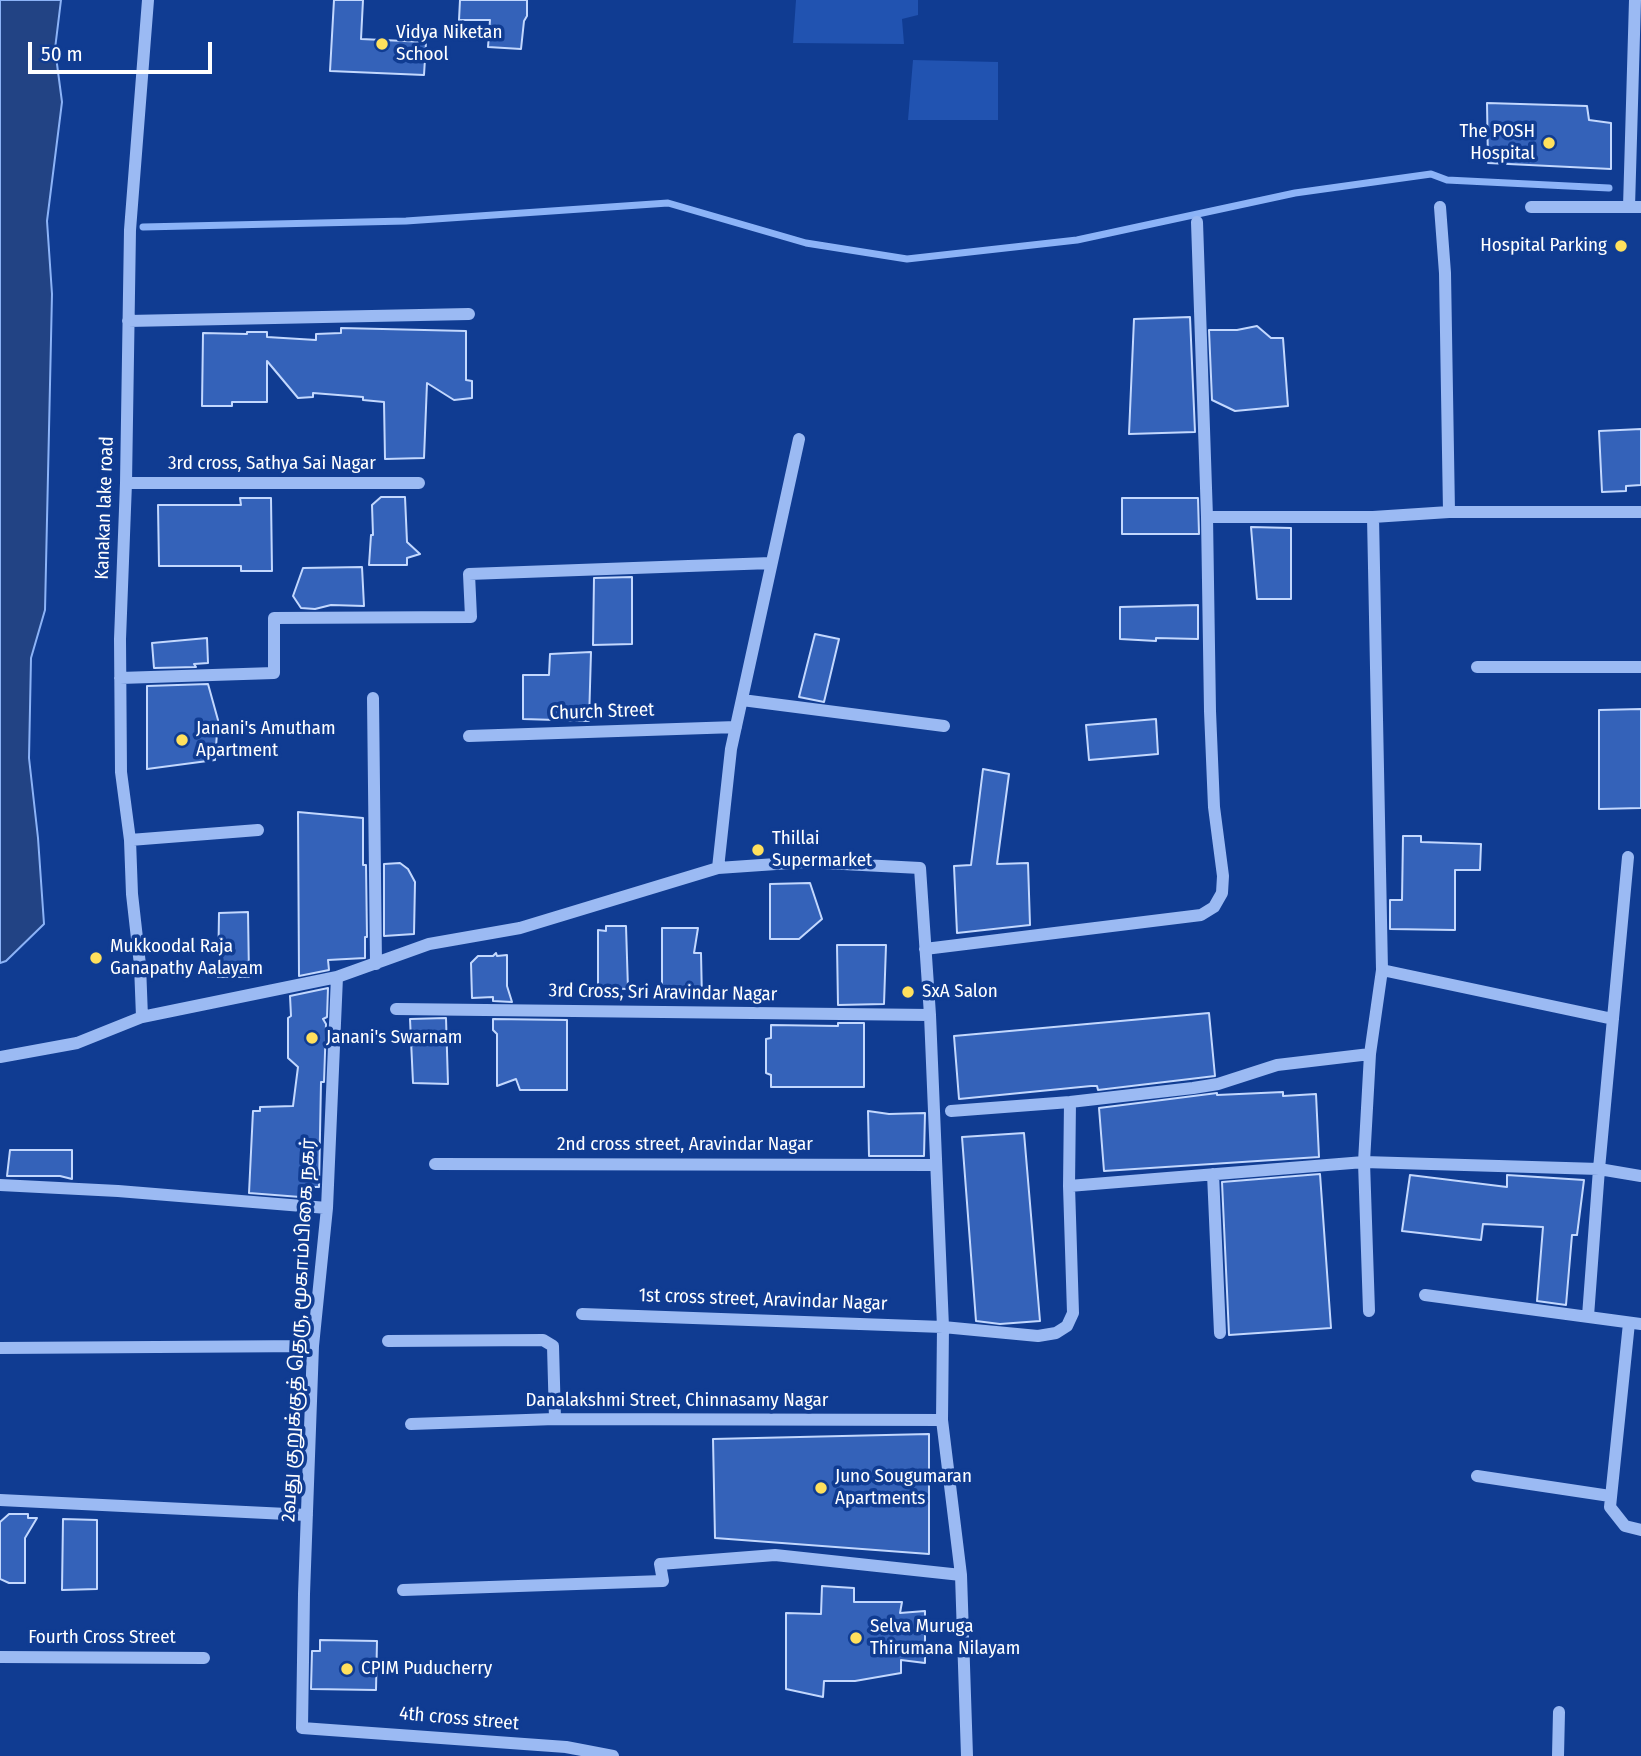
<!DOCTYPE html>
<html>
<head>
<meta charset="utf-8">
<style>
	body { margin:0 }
	#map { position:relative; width:1641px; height:1756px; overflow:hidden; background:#103c92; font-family:"Fira Sans Condensed",sans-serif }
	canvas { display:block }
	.scale { position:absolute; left:28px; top:42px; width:184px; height:32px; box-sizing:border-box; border:4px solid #fff; border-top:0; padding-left:9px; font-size:21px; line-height:24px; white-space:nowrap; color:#fff; -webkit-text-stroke:5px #103c92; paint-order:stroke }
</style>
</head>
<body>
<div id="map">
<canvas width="1641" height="1756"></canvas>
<div class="scale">50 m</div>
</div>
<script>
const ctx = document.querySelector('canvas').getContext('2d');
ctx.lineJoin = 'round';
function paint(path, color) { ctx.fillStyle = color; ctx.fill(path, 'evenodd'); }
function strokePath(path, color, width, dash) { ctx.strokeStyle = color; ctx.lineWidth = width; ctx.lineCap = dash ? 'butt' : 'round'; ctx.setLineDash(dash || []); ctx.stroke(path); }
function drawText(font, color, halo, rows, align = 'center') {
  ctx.font = font + ' "Fira Sans Condensed","Noto Sans Tamil",sans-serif'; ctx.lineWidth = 7; ctx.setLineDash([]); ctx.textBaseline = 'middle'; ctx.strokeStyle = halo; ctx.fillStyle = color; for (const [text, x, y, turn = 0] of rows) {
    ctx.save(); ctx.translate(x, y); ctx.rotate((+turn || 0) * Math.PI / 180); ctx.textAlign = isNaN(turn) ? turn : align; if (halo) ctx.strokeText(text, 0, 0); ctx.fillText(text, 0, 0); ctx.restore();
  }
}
paint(new Path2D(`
	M796,0h122v15l-16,4 2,25 -111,-1z
	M913,60l85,2v58h-90z`), '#2153b1');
const water = new Path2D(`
	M0,0h61l-6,49 7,53 -15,119 5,73 -7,316 -14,48 -2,100 9,80 6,86 -38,37 -6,2z`);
paint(water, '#224384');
strokePath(water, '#8cb3f7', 2);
strokePath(new Path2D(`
	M143,227l263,-6 262,-18 138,40 101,16 170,-19 218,-47 136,-19 16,6 162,8`), '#8cb3f7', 7);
const building = new Path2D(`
	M334,0h29l-2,39 65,3 -2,33 -94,-4z
	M460,0h67v16l-3,5 -3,28 -33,-2 2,-27h-31z
	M1487,103l100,3 2,14 22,3v46l-123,-6z
	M1190,317l5,115 -66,2 5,-115z
	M1257,326l14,12h12l5,68 -53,5 -23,-11 -3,-70h28z
	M341,328l125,3v49l6,1v17l-18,2 -27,-17 -3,75 -39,1 -1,-57 -21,-2v-3l-50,-4v4l-15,1 -31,-37v41h-35v4h-30l1,-73 44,1v-2h20v5l49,3v-6l25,-1z
	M1641,429v56l-15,1v5l-24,1 -3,-61z
	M381,497h24l2,45 13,12 -13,4v7h-38l2,-30h2l-1,-30z
	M240,498h31l1,73h-31v-5h-82l-1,-61h83z
	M1122,498h76l1,36h-77z
	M1251,527l40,1v71h-34z
	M362,567l2,39 -33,-1 -16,4 -14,-1 -8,-12 10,-28z
	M632,577v67l-39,1 1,-67z
	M1198,605v34l-42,-1v3l-36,-2v-32z
	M815,634l24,5 -15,63 -25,-5z
	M207,638l1,25 -14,1 2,3 -42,1 -2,-25z
	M591,652l-2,69 -66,-2v-44h26l1,-21z
	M208,684l10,36 -3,40 -68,9v-83z
	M1641,709v99l-42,1v-99z
	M1156,719l2,35 -69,6 -3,-35z
	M983,769l26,5 -12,90 31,-1 2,62 -73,8 -3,-67 17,-1z
	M298,812l65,6v47h3l1,72h-2v21l-37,2 1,10 -30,6z
	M1403,836h18v6l60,2 -1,26h-25v60l-65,-1v-29h12z
	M400,863l8,6 7,13 -1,52 -30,2v-72z
	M810,883l12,36 -23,20h-29v-55z
	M248,912l1,65h-31l1,-64z
	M606,926h20l2,63 -30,-1v-58l8,1z
	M662,928h36l-4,25h7l1,47 -40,-4z
	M837,945h49l-2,59 -46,1z
	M496,953l1,3 10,-1v31l5,16 -19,-1v-4l-21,1 -1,-35 7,-7h15z
	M328,988l-1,29 -4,2 3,5 -2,58h-3l-2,105h-6v11l-64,-5 4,-82h7v-4l33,-1 5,-39 -10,-9v-40l3,-2 -1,-20z
	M1209,1013l6,63 -117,14 -1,-4h-6l-132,13 -5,-63z
	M446,1018l2,66 -35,-1 -3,-64z
	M493,1019l74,1v70h-47l-4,-11 -19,7v-52l-4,-4z
	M838,1023h26v64h-93v-12l-5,-2v-34l5,-1v-13l67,1z
	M1283,1092v4l33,-2 3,63 -215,14 -5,-63 118,-15v2z
	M868,1111l21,3 36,-1 -1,43h-55z
	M1024,1133l16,188 -40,3 -24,-3 -14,-184z
	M10,1150h62v29l-12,-3h-53z
	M1320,1174l11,154 -102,7 -7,-153z
	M1410,1175l97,12v-12l77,5 -7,55h-5l-6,70 -29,-4 6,-74 -60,-3 -2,16 -79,-9z
	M929,1434v120l-214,-16 -2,-99z
	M9,1514h19v4h9l-12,20v45h-16l-9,-4v-57z
	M63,1519l34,1v69l-35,1z
	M822,1586l32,2v14h48l-2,11 25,-2v52l-24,-3v13l-46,8h-31l-1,16 -37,-8v-76l35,1z
	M320,1640l57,1 -1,49 -65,-1 1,-38h8z`);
paint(building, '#3462b9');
strokePath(building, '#c3d8fe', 2);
strokePath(new Path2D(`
	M1440,207l5,66 4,239
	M1531,207h110
	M1629,207l6,-207
	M128,321l341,-7
	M126,483h293
	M1207,517h166l76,-5h192
	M1373,517l9,453 231,49
	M1477,667h164
	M120,678l154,-5v-55l197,-1 -2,-43 302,-11
	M373,698l3,266
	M742,700l202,26
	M469,736l267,-9
	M130,840l128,-10
	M718,868l13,-119 68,-310
	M925,949l276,-34 13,-8 8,-14 1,-17 -9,-69 -4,-96 -3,-194 -10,-295
	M337,977l-10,231 -14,138 -9,248 -2,134 264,19 47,9
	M396,1009l534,6
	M142,1017l-2,-52 -8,-71 -2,-54 -9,-68 -1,-133 6,-156 4,-253 18,-230
	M0,1057l77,-14 65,-26 195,-40 92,-33 91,-16 198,-60 87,-6 115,6 10,147 13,312 -1,93 19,155 6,181
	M951,1111l119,-9 123,-14 25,-4 59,-19 93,-11
	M435,1164l500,1
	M1213,1174l7,159
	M0,1185l118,6 209,17
	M1069,1186l295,-24 235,7 42,7
	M1425,1295l216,29
	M1369,1311l-5,-149 6,-108 12,-84
	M582,1314l361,13 95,9 18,-3 11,-7 6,-13 -4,-127 1,-84
	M1588,1316l11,-147 29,-312
	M1629,1323l-19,184 15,19 16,4
	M388,1341l155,-1 10,6 2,73
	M0,1348l313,-2
	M411,1424l144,-5 387,1
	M1477,1476l133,20
	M0,1500l307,15
	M403,1590l260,-9 -3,-17 115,-9 186,20
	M0,1657l204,1
	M1558,1756l1,-44`), '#9bbaf3', 12);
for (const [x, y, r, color] of [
	[382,44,7,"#ffe05d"],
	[1549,143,7,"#ffe05d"],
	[1621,246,7,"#ffe05d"],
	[182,740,7,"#ffe05d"],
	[758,850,7,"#ffe05d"],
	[96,958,7,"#ffe05d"],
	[908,992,7,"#ffe05d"],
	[312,1038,7,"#ffe05d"],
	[821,1488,7,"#ffe05d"],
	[856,1638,7,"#ffe05d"],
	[347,1669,7,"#ffe05d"]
]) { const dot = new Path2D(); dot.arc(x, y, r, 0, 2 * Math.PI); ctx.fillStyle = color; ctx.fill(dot); strokePath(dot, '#103c92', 2.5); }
drawText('19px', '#fff', '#103c92', [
	["Vidya Niketan",396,33],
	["School",396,55],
	["The POSH",1535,132,"right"],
	["Hospital",1535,154,"right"],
	["Hospital Parking",1607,246,"right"],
	["Janani's Amutham",196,729],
	["Apartment",196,751],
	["Thillai",772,839],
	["Supermarket",772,861],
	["Mukkoodal Raja",110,947],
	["Ganapathy Aalayam",110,969],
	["SxA Salon",922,992],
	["Janani's Swarnam",326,1038],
	["Juno Sougumaran",835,1477],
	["Apartments",835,1499],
	["Selva Muruga",870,1627],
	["Thirumana Nilayam",870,1649],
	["CPIM Puducherry",361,1669]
], 'left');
drawText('19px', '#fff', '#103c92', [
	["3rd cross, Sathya Sai Nagar",272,464],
	["Kanakan lake road",105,508,-88],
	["Church Street",602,712,-2],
	["3rd Cross, Sri Aravindar Nagar",663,993,1],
	["2nd cross street, Aravindar Nagar",685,1145],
	["1st cross street, Aravindar Nagar",763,1300,2],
	["2வது குறுக்குத் தெரு, மூகாம்பிகை நகர்",299,1330,-87],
	["Danalakshmi Street, Chinnasamy Nagar",677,1401],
	["Fourth Cross Street",102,1638],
	["4th cross street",459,1719,5]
]);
</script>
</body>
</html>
